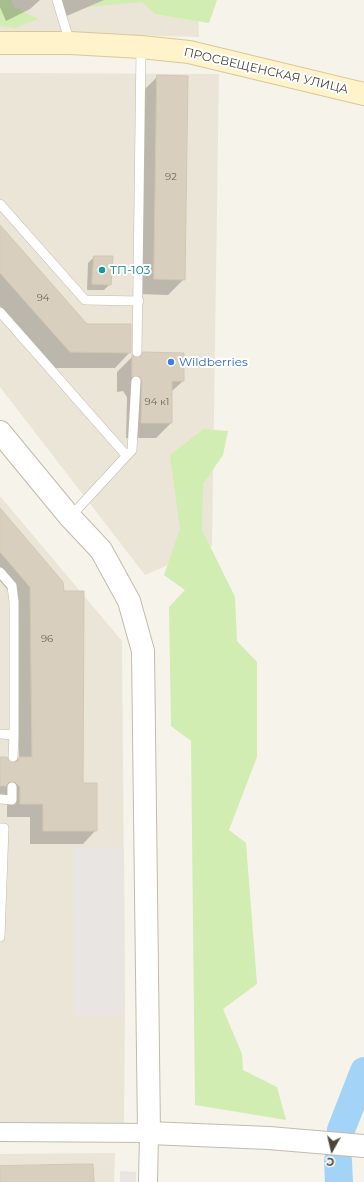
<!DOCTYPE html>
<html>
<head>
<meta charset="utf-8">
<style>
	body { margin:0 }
	#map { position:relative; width:364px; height:1182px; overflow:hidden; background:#f6f3ea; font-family:Montserrat,sans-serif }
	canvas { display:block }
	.north { position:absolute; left:312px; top:1130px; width:40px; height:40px; -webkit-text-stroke:3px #fff; paint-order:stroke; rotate:188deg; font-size:11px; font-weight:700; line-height:16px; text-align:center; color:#4b4437 }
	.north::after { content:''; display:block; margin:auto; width:14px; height:18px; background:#4b4437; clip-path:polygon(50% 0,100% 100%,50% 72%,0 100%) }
</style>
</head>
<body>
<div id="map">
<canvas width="364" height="1182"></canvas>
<div class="north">С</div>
</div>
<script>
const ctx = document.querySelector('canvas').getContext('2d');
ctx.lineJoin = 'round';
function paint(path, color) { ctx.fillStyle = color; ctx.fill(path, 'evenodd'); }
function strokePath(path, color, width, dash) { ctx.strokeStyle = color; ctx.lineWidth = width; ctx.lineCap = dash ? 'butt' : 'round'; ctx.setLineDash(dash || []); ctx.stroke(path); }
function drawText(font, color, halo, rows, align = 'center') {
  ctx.font = font + ' Montserrat,sans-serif'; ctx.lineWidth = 4; ctx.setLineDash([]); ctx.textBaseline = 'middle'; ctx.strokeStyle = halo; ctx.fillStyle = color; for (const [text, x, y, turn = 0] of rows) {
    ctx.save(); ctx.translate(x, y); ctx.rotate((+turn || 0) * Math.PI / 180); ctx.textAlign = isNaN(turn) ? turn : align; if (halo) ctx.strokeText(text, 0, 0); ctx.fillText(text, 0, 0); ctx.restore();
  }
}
paint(new Path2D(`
	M0,0h198l1,37 -199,-6z
	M0,73l219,1 -7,472 -67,29 -145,-188z
	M0,496l122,145 3,375 -1,107 -124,1z
	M115,1153l-1,29h-114v-28z`), '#ebe5d8');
paint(new Path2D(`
	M0,0h11l3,7 24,12 -22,9 -16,-2z
	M104,0h113l-8,23 -54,-9 -13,-12 -54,5z
	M204,429l24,2 -5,24 -20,29 -1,46 33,67 2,44 20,21v95l-28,73 17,13 11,141 -34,25 19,45 1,16 34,17 9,33 -91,-15 -4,-364 -20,-15 -2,-119 16,-17 -21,-15 16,-46 -10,-74z`), '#d1edb1');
paint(new Path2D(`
	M124,847l1,169 -50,1 -1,-169z
	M120,1171l16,1v10h-16z`), '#e8e5e2');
paint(new Path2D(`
	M0,0h40l-10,9 -24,12 -6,-14z
	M54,0h50l-42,18z
	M158,76l26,203 -16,16 -29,-1 3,-202z
	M0,226l86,99 44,27 -15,16h-61l-54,-62z
	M94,257l16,27 -6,6h-17l1,-27z
	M143,353l40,1v27l-12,11v31l-15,15h-30l1,-41 -4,-6 -6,1v-20l15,-15 6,2z
	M0,510l62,73 20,201 14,46 -13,14h-53v-27h-23v-17l-7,-5v-37l13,6 6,-6 -2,-158 -17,-19z`), '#0003');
strokePath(new Path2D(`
	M341,1130l23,-59
	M338,1161l1,21`), '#a3d3f6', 28);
const building = new Path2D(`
	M157,75l31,1 -3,204 -31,-1z
	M0,225l87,99h44v29l-61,-1 -70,-79z
	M94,256h19l-2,29 -19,-1z
	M143,352l41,1v28h-12v42h-31l1,-42 -3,-5 -7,1v-22l8,2z
	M0,508l63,74 1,9h20l-1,192h14v48h-54v-27h-23v-17l-5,-5h-6l-3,4h-6v-29h7l2,5 4,1 5,-2 1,-4h13l-2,-170 -30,-35z
	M85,1164h8l1,18h-94v-16z`);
paint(building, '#d9cfbf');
strokePath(building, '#d4c7b1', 1);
const service = new Path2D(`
	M57,0l13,43
	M0,204l85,96 54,1
	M0,312l126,143
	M137,352l4,-305
	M70,517l62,-67 4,-69
	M0,572l12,14 2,16v133l-14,-1
	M13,757l1,-22
	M0,799l12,1v-13
	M0,828h4l-4,109`);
const minor = new Path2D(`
	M0,1132l149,1 -1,49`);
const tertiary = new Path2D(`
	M0,432l70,85 31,33 28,51 14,50 6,482 120,5 95,8`);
const secondary = new Path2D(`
	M0,43h70l71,4 48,5 175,42`);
strokePath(service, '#c3bbac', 10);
strokePath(minor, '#c3bbac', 20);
strokePath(tertiary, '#c3bbac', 24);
strokePath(secondary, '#d9c897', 24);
strokePath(service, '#fff', 9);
strokePath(minor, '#fff', 18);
strokePath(tertiary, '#fff', 22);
strokePath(secondary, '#fff3cb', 22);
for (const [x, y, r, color] of [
	[102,270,4,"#0f9aa8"],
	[171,362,4,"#3f7fe0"]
]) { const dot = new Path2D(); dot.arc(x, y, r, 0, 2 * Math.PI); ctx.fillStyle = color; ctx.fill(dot); strokePath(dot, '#fff', 1.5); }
drawText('10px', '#6e6759', null, [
	["92",171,177],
	["94",43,298],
	["94 к1",157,402],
	["96",47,639]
]);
drawText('12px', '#4b4437', '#fff', [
	["ПРОСВЕЩЕНСКАЯ УЛИЦА",266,71,13]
]);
drawText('12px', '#0d838f', '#fff', [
	["ТП-103",110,270]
], 'left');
drawText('12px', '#366cbe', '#fff', [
	["Wildberries",179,362]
], 'left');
</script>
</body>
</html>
